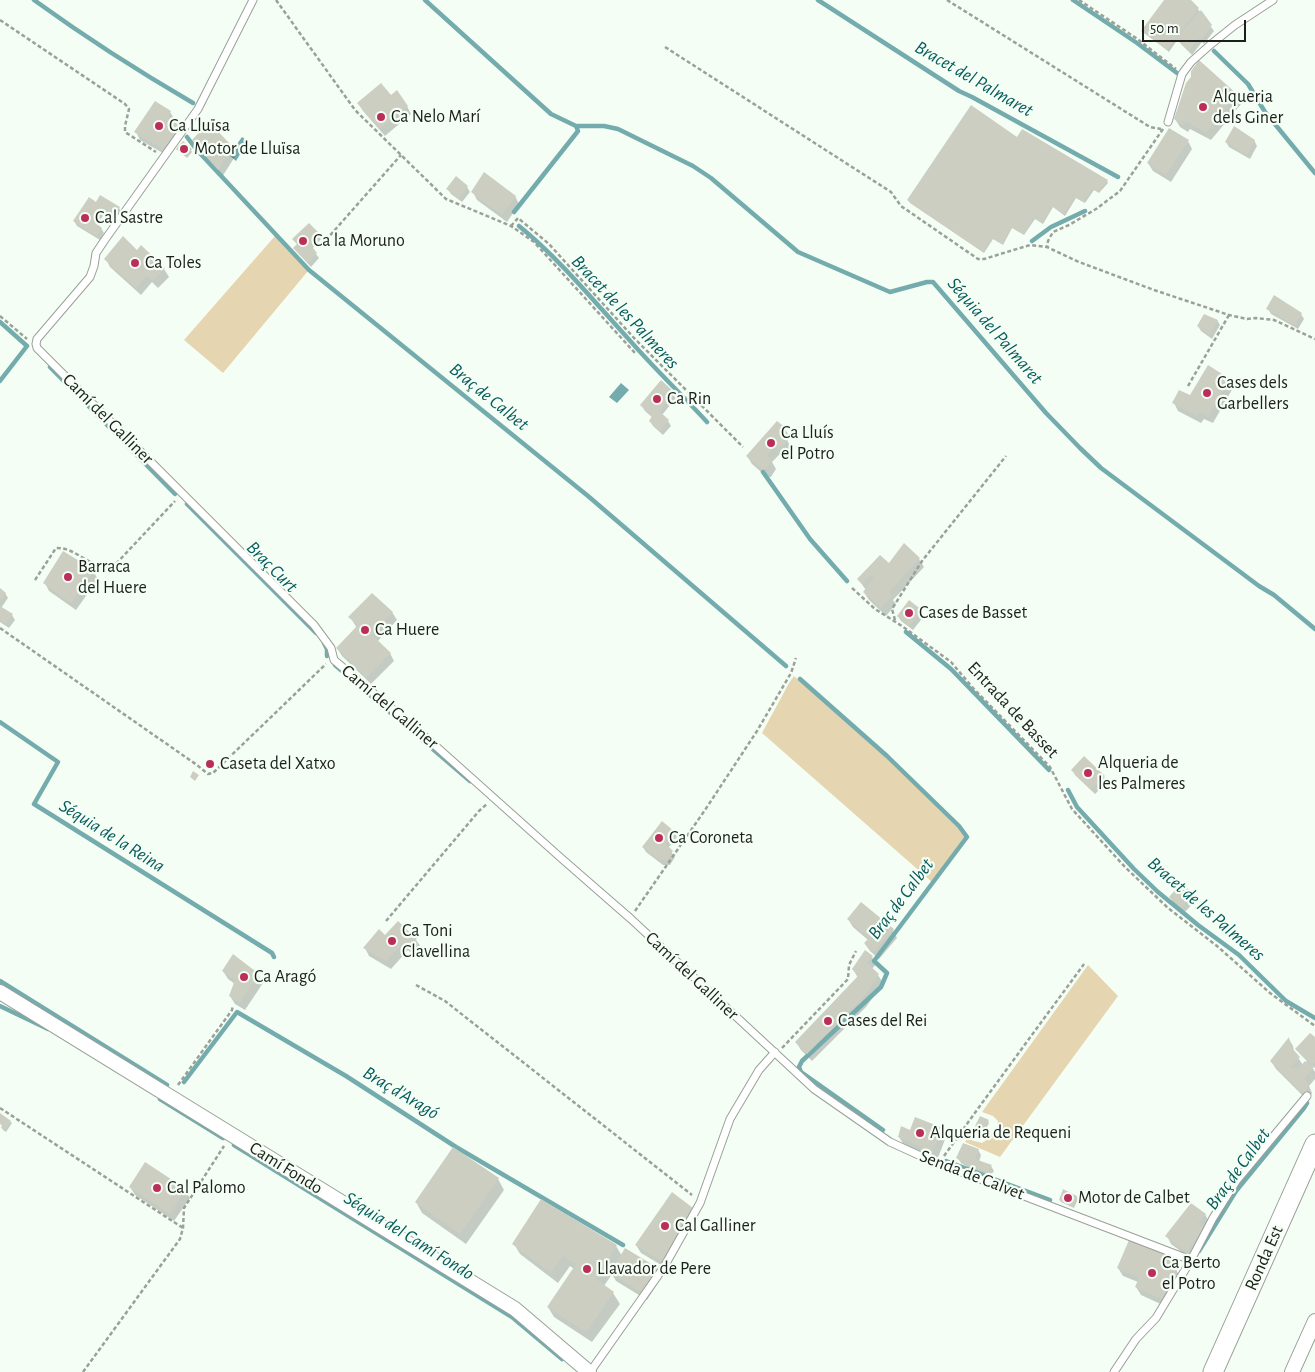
<!DOCTYPE html>
<html>
<head>
<meta charset="utf-8">
<style>
	body { margin:0 }
	#map { position:relative; width:1315px; height:1372px; overflow:hidden; background:#f5fef4; font-family:"Alegreya Sans",sans-serif }
	canvas { display:block }
	.scale { position:absolute; left:1142px; top:20px; width:104px; height:22px; box-sizing:border-box; border:2px solid #1c1f1c; border-top:0; padding-left:6px; font-size:15px; line-height:18px; white-space:nowrap; color:#1c1f1c; -webkit-text-stroke:4px #f5fef4; paint-order:stroke }
</style>
</head>
<body>
<div id="map">
<canvas width="1315" height="1372"></canvas>
<div class="scale">50 m</div>
</div>
<script>
const ctx = document.querySelector('canvas').getContext('2d');
ctx.lineJoin = 'round';
function paint(path, color) { ctx.fillStyle = color; ctx.fill(path, 'evenodd'); }
function strokePath(path, color, width, dash) { ctx.strokeStyle = color; ctx.lineWidth = width; ctx.lineCap = dash ? 'butt' : 'round'; ctx.setLineDash(dash || []); ctx.stroke(path); }
function drawText(font, color, halo, rows, align = 'center') {
  ctx.font = font + ' "Alegreya Sans",sans-serif'; ctx.lineWidth = 4.5; ctx.setLineDash([]); ctx.textBaseline = 'middle'; ctx.strokeStyle = halo; ctx.fillStyle = color; for (const [text, x, y, turn = 0] of rows) {
    ctx.save(); ctx.translate(x, y); ctx.rotate((+turn || 0) * Math.PI / 180); ctx.textAlign = isNaN(turn) ? turn : align; if (halo) ctx.strokeText(text, 0, 0); ctx.fillText(text, 0, 0); ctx.restore();
  }
}
paint(new Path2D(`
	M275,236l33,35 -85,102 -39,-33z
	M794,676l97,86 66,64 7,10v2l-32,44 -170,-149 27,-50z
	M1088,965l30,31 -118,161 -35,-15 2,-3 15,4c7,-4 16,-13 16,-22l-5,-5 -11,-4z`), '#e5d6b1');
paint(new Path2D(`
	M242,137l6,4 -12,20 -7,-6z
	M621,383l8,7 -12,13 -8,-6z`), '#74acae');
paint(new Path2D(`
	M1166,0h23l9,9 16,22 -10,13 -2,-2 -10,13 -11,-11 -3,-5 -9,13 -26,-21z
	M1237,95l5,8 -31,37 -21,-11 -2,3 -8,-5 -5,-8z
	M391,97l16,9 4,8 -26,22 -22,-25 -4,-7z
	M170,112l5,8 -1,1 5,4 5,9v2l-16,20 -28,-16 -4,-8z
	M1018,138l89,43 1,2 -9,10 -5,-3 -9,13 -9,-5 -11,18 -12,-9 -10,17 -8,-5 -11,16 -12,-7 -9,17 -10,-6 -9,14 -74,-50 -2,-3z
	M193,140l38,7 5,8 -14,22 -24,-29z
	M1254,140l3,6 -7,13 -21,-12 -3,-5z
	M1188,141l4,8 -21,33 -18,-11 -5,-8z
	M191,150l1,2 -5,6 -8,-7z
	M467,187l3,5 -8,10 -11,-8 -3,-5z
	M473,192l42,4 4,8 -12,18 -30,-22z
	M96,203l23,5 3,5 -4,6 -12,-7 -10,13 5,3 3,5 -4,7 -23,-14 -3,-5z
	M318,233l3,6 -9,10 7,9 -8,9 -13,-14 -3,-5 3,-3 -4,-6z
	M138,252l26,17 5,8 -11,11 -6,-6 -11,13 -31,-28 -4,-8z
	M1268,309l33,5 3,5 -6,10 -27,-15z
	M1217,320l3,5 -8,14 -11,-8 -3,-5z
	M1229,380l4,8 -20,35 -9,-4 -3,4 -23,-12 -4,-8z
	M673,393l3,5 -14,17 6,6 3,5 -8,9 -10,-9 -3,-5 3,-3 -8,-7 -3,-5z
	M785,429l5,8 -3,3 5,9 -8,8 -4,-3 -8,8 4,7 -5,8h-4l-15,-13 -5,-8z
	M919,559l5,8 -31,33 3,4 -10,12 -17,-16 -5,-8 2,-2 -8,-11 31,-14z
	M93,571l5,8 -22,31 -27,-19 -4,-8z
	M0,589l5,4 3,5 -7,10 11,7 3,5 -6,8 -9,-6z
	M921,611l3,5 -11,14 -12,-9 -3,-5z
	M392,612l5,8 -20,22 13,11 4,8 -23,23 -29,-28 -5,-8 20,-20 -7,-11z
	M1073,770l31,7 3,5 -12,12 -20,-19z
	M674,832l3,5 -9,11 7,9 -5,8h-7l-17,-13 -3,-5z
	M1193,895l3,5 -11,12 -12,-10 -3,-5z
	M848,919l45,11 4,8 -18,21 -9,-8 -5,-7 3,-4 -15,-13z
	M385,936l31,4 5,7 -8,8 -5,-5 -17,19 -22,-13 -4,-8z
	M233,956l25,19 5,8 -18,27 -10,-6 -5,-8 5,-12 -7,-5 -5,-8z
	M872,957l4,7 -4,5 6,6 5,8 -17,24 -54,54 -11,-11 -5,-8 62,-64 -5,-9z
	M1315,1038v30l-4,-3 4,7v7l-6,7 3,7 -4,8 -32,-32 -5,-8 18,-22 4,7 1,6 9,13 4,-4 -7,-7 -3,-5z
	M0,1114l12,9 -6,9 -3,-2 -1,-2 1,-2 -3,-2z
	M988,1121l1,2 -5,9 -6,-4 -1,-2z
	M942,1129l4,8 -10,26 -9,-5 -3,-5 -20,-8 -5,-8 12,-6z
	M978,1150l3,5 -2,7 12,4 3,5 -4,5 -19,-7 -10,-6 -3,-5z
	M498,1179l6,11 -38,54 -44,-31 -6,-11z
	M130,1187l55,3 5,8 -16,23 -39,-26z
	M1077,1197l1,2 -4,9 -13,-6 -1,-2z
	M692,1208l5,8 -21,37 -10,15 -25,-15 -5,-8z
	M1205,1214l4,8 -6,8 4,7 -16,22 -20,-15 -4,-8z
	M514,1244l102,2 6,10 35,13 5,8 -15,23 -31,-19 -4,-7 -8,12 9,7 7,11 -28,38 -38,-25 -6,-10 26,-38 -4,-3 -12,17 -38,-29z
	M1170,1256l10,22 -13,29 -26,-12 -5,-8 2,-5 -15,-6 -5,-8z`), '#0003');
strokePath(new Path2D(`
	M34,0c51,37 104,71 159,103
	M425,0l126,114 25,12h28l14,3 75,37 18,12 87,74 92,40 37,-10h6l113,131 34,35 21,20 158,118 15,9 41,34
	M818,0l141,91 13,6 146,80
	M1073,0l64,43 40,30
	M1214,51l34,33 17,28 50,61
	M187,137l9,12 113,121 279,226 198,170
	M514,212l64,-81 -2,-5
	M519,226c43,35 77,78 114,118 24,27 50,52 74,78
	M1032,241l19,-14 34,-16
	M0,322l27,24 -27,35
	M50,367l125,127
	M763,472l47,67 37,42
	M187,504l129,129
	M906,632l45,37 98,101
	M324,643l3,6v7
	M335,665l135,116
	M800,679l87,77 72,70 8,11 -93,124 13,12 -6,14 -79,74 -3,6 2,5 82,58
	M0,722l58,40 -24,42 238,149 2,4
	M1068,790l9,17 57,62 24,23 40,33 41,30 47,46 29,17
	M0,981l167,104
	M0,1006l48,23
	M184,1082l53,-70 109,64 110,71 167,98
	M160,1099l63,39
	M234,1145l278,172 50,42
	M946,1161l104,39
	M1199,1251l37,-60 68,-83 3,-5`), '#74acae', 4.5);
paint(new Path2D(`
	M1164,0h27l8,8 -32,42 -26,-19z
	M1201,10l11,15 -11,15 -2,-2 -10,13 -13,-12z
	M1199,60l39,35 -32,38 -20,-12 -3,4 -9,-6 12,-36 5,-6v-6z
	M381,83l10,12 6,-5 11,16 -29,23 -22,-26z
	M155,101l16,10 -3,5 12,8v4l-17,21 -29,-17z
	M971,105l46,32 5,-8 86,51 -10,12 -5,-3 -10,13 -8,-5 -11,17 -12,-8 -10,17 -8,-5 -11,16 -12,-7 -9,17 -10,-6 -9,14 -76,-52z
	M209,122l23,24 -14,24 -26,-30z
	M1234,126l21,14 -8,15 -22,-13z
	M1169,128l20,12 -23,35 -19,-12z
	M183,141l9,8 -7,7 -9,-7z
	M484,172l32,24 -14,19 -31,-23z
	M456,176l12,10 -9,12 -13,-9z
	M100,195l20,12 -6,8 -11,-8 -10,14 9,7 -5,8 -24,-15 16,-24 7,5z
	M309,223l10,10 -9,11 7,9 -9,10 -15,-15 4,-4 -5,-5z
	M123,236l14,14 4,-5 24,23 -12,13 -6,-6 -11,13 -32,-29z
	M1274,295l28,18 -7,12 -29,-16z
	M1204,314l14,6 -9,15 -12,-9z
	M1208,365l22,14 -22,37 -8,-5 -3,5 -25,-13 7,-13 11,5z
	M661,380l13,12 -15,19 10,9 -9,11 -11,-10 3,-5 -12,-11z
	M777,421l9,7 -4,6 6,6 -9,10 -4,-3 -8,8 5,5 -6,9h-4l-16,-13z
	M904,543l16,15 -31,34 3,4 -11,12 -18,-16 11,-14 -4,-3 -8,9 -5,-5 23,-24 9,8z
	M63,551l31,19 -23,33 -28,-20z
	M0,588l6,5 -6,8z
	M372,593l21,19 -21,23 19,18 -25,24 -30,-29 22,-23 -10,-8z
	M909,600l13,10 -13,16 -12,-10z
	M0,606l13,8 -7,10 -6,-4z
	M1084,756l21,20 -14,14 -20,-20z
	M208,759l7,5 -4,5 -7,-5z
	M193,771l6,4 -4,6 -5,-4z
	M662,821l13,11 -10,11 8,8 -6,9h-8l-17,-13z
	M1181,883l13,11 -12,14 -13,-11z
	M861,902l33,27 -20,23 -10,-9 5,-5 -22,-19z
	M398,921l19,18 -9,9 -5,-5 -17,18 -23,-13 16,-19 6,6z
	M865,950l8,6 -6,7 12,11 -17,25 -55,55 -12,-12 63,-66 -6,-7z
	M233,954l26,20 -19,29 -11,-7 6,-16 -13,-9z
	M1310,1033l5,4v25l-2,3 -18,-16z
	M1289,1037l1,9 10,11 -9,10 2,2 2,-2 3,2 7,-8 9,6 -10,12 4,5 -4,11 -34,-34z
	M0,1113l11,8 -6,9 -4,-2 1,-3 -2,-2z
	M980,1116l9,4 -6,10 -8,-4z
	M915,1117l28,11 -12,28 -10,-5 1,-4 -24,-10 3,-11 9,4z
	M963,1143l16,6 -4,10 17,6 -5,7 -20,-7 -11,-7z
	M453,1147l46,31 -39,56 -45,-32z
	M145,1162l41,27 -16,25 -41,-27z
	M1063,1189l14,7 -4,11 -14,-7z
	M672,1192l21,16 -21,36 -10,17 -27,-16z
	M541,1199l76,46 -21,34 18,13 -28,40 -39,-25 29,-43 -13,-8 -12,17 -39,-29z
	M1191,1203l15,11 -8,10 6,5 -18,23 -21,-16z
	M1129,1240l42,15 6,14 -15,30 -27,-12 4,-9 -22,-10z
	M625,1248l33,20 -15,25 -33,-20z`), '#cccec2');
const service = new Path2D(`
	M253,0l-55,109 -94,132 -8,12 -2,13 -4,11 -53,62 -1,5 1,4 277,277 17,23 3,12 95,80 132,118 70,61 183,170 76,53 35,16 266,102
	M1168,122l14,-48 9,-12 19,-17 25,-20 38,-25
	M590,1372l74,-105 36,-64 30,-84 29,-49 16,-18
	M1114,1372l22,-33 20,-21 35,-58 22,-42 24,-38 70,-84`);
const minor = new Path2D(`
	M0,992l515,317 74,63
	M1292,1372l23,-51`);
const secondary = new Path2D(`
	M1213,1372l102,-228`);
strokePath(service, '#98a198', 9);
strokePath(minor, '#98a198', 16);
strokePath(secondary, '#98a198', 21);
strokePath(new Path2D(`
	M276,0l79,110 91,89 65,27 23,16 101,111
	M947,0l203,127 11,2
	M1079,0l57,38 40,31
	M0,20l125,84 4,5 -4,17v6l31,20
	M665,47l226,145 10,14 77,53h6l46,-14 17,2
	M1163,129l-43,62 -24,18 -27,16 -16,7 -5,9 -1,6 32,15 75,28 75,25 18,4 9,-1 18,2 41,19
	M511,226l7,-8 31,26 85,94 109,109
	M326,240l75,-85
	M0,316l27,23
	M1188,386l41,-71
	M35,580l21,-32c21,-1 34,22 57,19l62,-66
	M852,588l23,21 27,17 49,36 22,26 77,79 22,42 53,58 43,41 49,38 53,47 45,33
	M895,620l-3,-11 30,-48 84,-105
	M0,628l197,137 11,9 5,-1 113,-109
	M635,911l70,-101 52,-79 34,-58 5,-15
	M386,921l93,-110 8,-7
	M416,985l29,16 247,194
	M782,1048l66,-69 1,-14 7,-14
	M178,1085l54,-75 1,-5
	M0,1108l183,120
	M944,1156l38,-53 102,-139
	M83,1372l97,-133 3,-11 1,-20 40,-62`), '#9aa199', 2.5, [4, 2.5]);
strokePath(service, '#fff', 7);
strokePath(minor, '#fff', 14);
strokePath(secondary, '#fff', 19);
for (const [x, y, r, color] of [
	[1203,107,5,"#bc2d59"],
	[381,117,5,"#bc2d59"],
	[159,126,5,"#bc2d59"],
	[184,149,5,"#bc2d59"],
	[85,218,5,"#bc2d59"],
	[303,241,5,"#bc2d59"],
	[135,263,5,"#bc2d59"],
	[1207,393,5,"#bc2d59"],
	[657,399,5,"#bc2d59"],
	[771,443,5,"#bc2d59"],
	[68,577,5,"#bc2d59"],
	[909,613,5,"#bc2d59"],
	[365,630,5,"#bc2d59"],
	[210,764,5,"#bc2d59"],
	[1088,773,5,"#bc2d59"],
	[659,838,5,"#bc2d59"],
	[392,941,5,"#bc2d59"],
	[244,977,5,"#bc2d59"],
	[828,1021,5,"#bc2d59"],
	[920,1133,5,"#bc2d59"],
	[157,1188,5,"#bc2d59"],
	[1068,1198,5,"#bc2d59"],
	[665,1226,5,"#bc2d59"],
	[587,1269,5,"#bc2d59"],
	[1152,1273,5,"#bc2d59"]
]) { const dot = new Path2D(); dot.arc(x, y, r, 0, 2 * Math.PI); ctx.fillStyle = color; ctx.fill(dot); strokePath(dot, '#f5fef4', 2); }
drawText('18px', '#1c1f1c', '#f5fef4', [
	["Alqueria",1213,97],
	["dels Giner",1213,118],
	["Ca Nelo Marí",391,117],
	["Ca Lluïsa",169,126],
	["Motor de Lluïsa",194,149],
	["Cal Sastre",95,218],
	["Ca la Moruno",313,241],
	["Ca Toles",145,263],
	["Cases dels",1217,383],
	["Garbellers",1217,404],
	["Ca Rin",667,399],
	["Ca Lluís",781,433],
	["el Potro",781,454],
	["Barraca",78,567],
	["del Huere",78,588],
	["Cases de Basset",919,613],
	["Ca Huere",375,630],
	["Alqueria de",1098,763],
	["les Palmeres",1098,784],
	["Caseta del Xatxo",220,764],
	["Ca Coroneta",669,838],
	["Ca Toni",402,931],
	["Clavellina",402,952],
	["Ca Aragó",254,977],
	["Cases del Rei",838,1021],
	["Alqueria de Requeni",930,1133],
	["Cal Palomo",167,1188],
	["Motor de Calbet",1078,1198],
	["Cal Galliner",675,1226],
	["Ca Berto",1162,1263],
	["el Potro",1162,1284],
	["Llavador de Pere",597,1269]
], 'left');
drawText('18px', '#1c1f1c', '#f5fef4', [
	["Camí del Galliner",108,419,45],
	["Camí del Galliner",390,707,40],
	["Entrada de Basset",1013,710,47],
	["Camí del Galliner",692,976,43],
	["Camí Fondo",286,1168,32],
	["Senda de Calvet",972,1175,21],
	["Ronda Est",1264,1258,-66]
]);
drawText('italic 19px', '#075c5e', '#f5fef4', [
	["Bracet del Palmaret",974,79,30],
	["Bracet de les Palmeres",625,312,47],
	["Séquia del Palmaret",995,331,49],
	["Braç de Calbet",489,397,39],
	["Braç Curt",272,567,45],
	["Séquia de la Reina",112,836,32],
	["Braç de Calbet",901,899,-53],
	["Bracet de les Palmeres",1206,909,41],
	["Braç d'Aragó",401,1093,31],
	["Braç de Calbet",1238,1169,-54],
	["Séquia del Camí Fondo",409,1236,32]
]);
</script>
</body>
</html>
